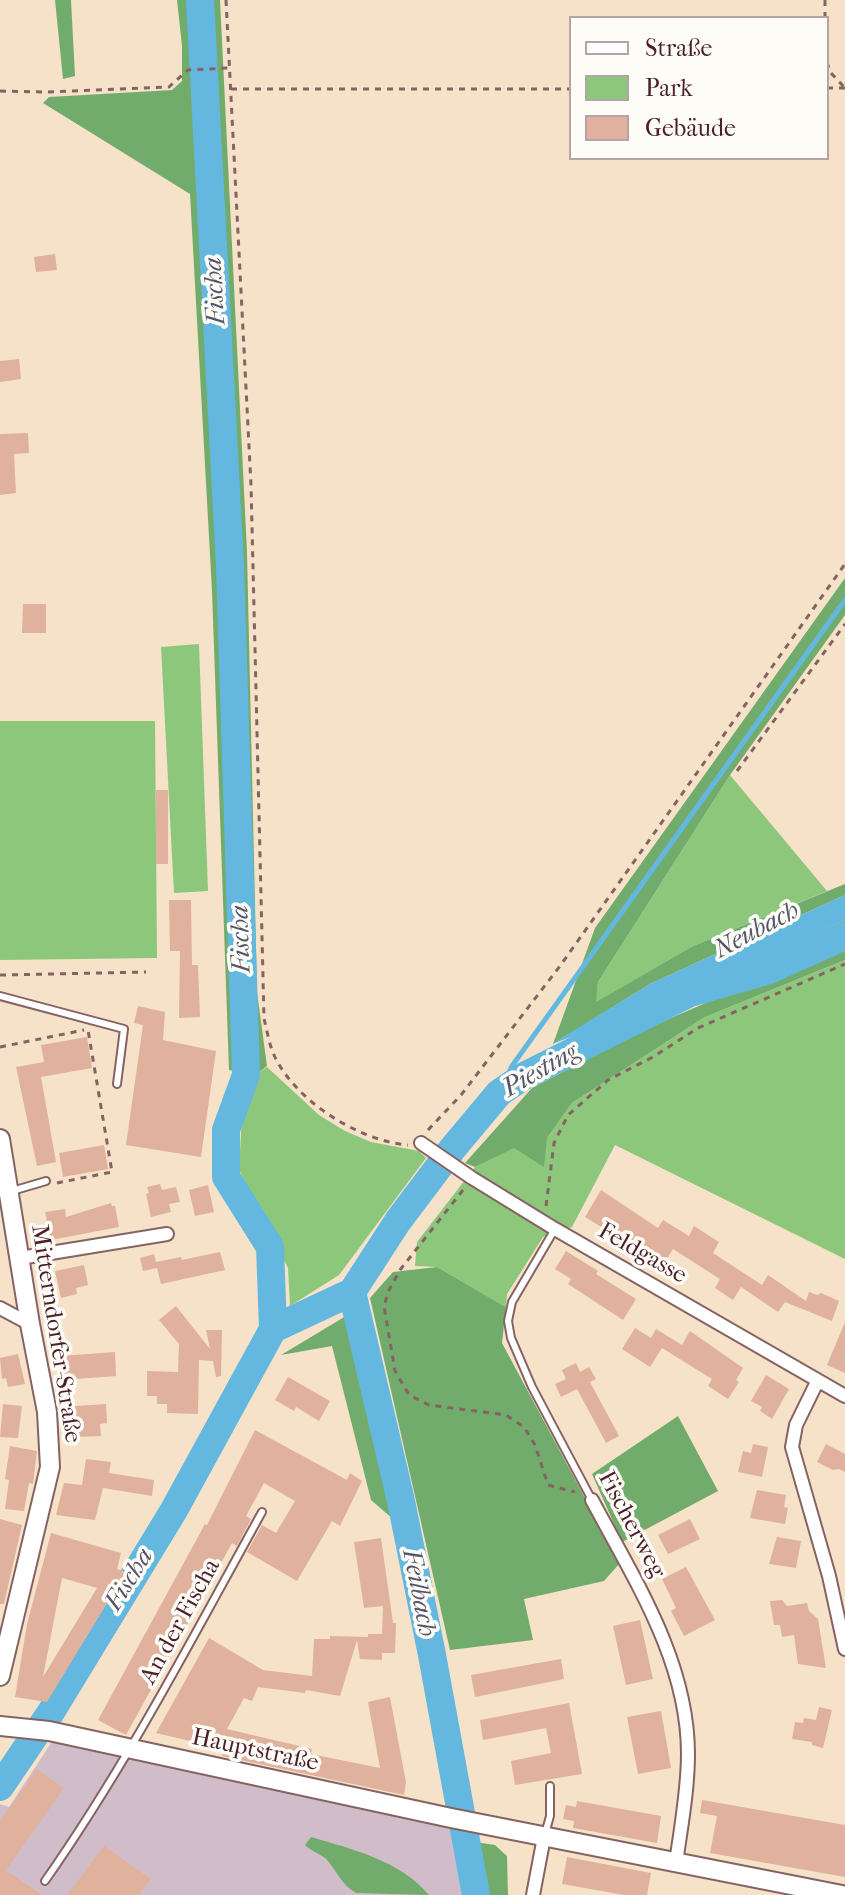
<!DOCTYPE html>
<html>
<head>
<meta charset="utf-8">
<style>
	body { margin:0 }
	#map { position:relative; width:845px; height:1895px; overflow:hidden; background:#f5e2c9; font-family:"IM FELL French Canon",serif }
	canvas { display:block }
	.legend { position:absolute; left:569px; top:16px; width:260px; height:144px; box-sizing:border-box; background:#fdfcf7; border:2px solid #b5a4a5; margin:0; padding:10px 14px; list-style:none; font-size:24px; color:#4a1f2b }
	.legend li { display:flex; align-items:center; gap:16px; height:40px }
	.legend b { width:40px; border:2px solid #b5a4a5 }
</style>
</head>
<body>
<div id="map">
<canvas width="845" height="1895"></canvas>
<ul class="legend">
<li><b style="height:10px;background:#fff"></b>Straße</li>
<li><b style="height:22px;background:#8dc77c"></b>Park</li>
<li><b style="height:22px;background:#e0b29d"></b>Gebäude</li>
</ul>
</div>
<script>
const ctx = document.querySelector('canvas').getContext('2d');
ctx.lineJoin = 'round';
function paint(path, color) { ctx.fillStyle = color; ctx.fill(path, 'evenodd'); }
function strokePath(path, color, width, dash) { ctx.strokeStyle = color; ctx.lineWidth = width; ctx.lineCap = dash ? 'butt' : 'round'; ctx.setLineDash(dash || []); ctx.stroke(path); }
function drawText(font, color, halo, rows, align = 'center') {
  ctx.font = font + ' "IM FELL French Canon",serif'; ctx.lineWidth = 7; ctx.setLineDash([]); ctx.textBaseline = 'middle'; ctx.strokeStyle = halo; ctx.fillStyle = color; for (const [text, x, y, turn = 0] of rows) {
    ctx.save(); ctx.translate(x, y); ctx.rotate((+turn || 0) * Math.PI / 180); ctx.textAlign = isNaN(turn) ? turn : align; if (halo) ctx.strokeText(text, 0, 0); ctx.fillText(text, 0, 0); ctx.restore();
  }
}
paint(new Path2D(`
	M55,1737l397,87 17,71h-469v-91l9,3z`), '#d1bdc9');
paint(new Path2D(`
	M199,644l9,247 -34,2 -13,-246z
	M0,721h155l2,237 -157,2z
	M730,775l97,116 -134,55 -98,57 3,-21z
	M845,960v299l-230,-114 -43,82 -29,10 -36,57 -1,13 -69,-40 -22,-1 2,-24 58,-75 39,-20 33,-9 25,-35 133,-86z
	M267,1067l52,48 26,16 26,11 48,9 7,7 -87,117 -49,31 -2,-38 -49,-98 3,-55 14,-40z`), '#8dc77c');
paint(new Path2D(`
	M55,0h16l4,76 -12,3z
	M177,0h43l27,552 10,440 10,74 -11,9 -27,-5 -17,-479 -22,-397 -147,-91 6,-6 123,-7 10,-9v-35z
	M845,578v37l-115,160 -132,207 -2,20 97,-56 152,-62v11l-195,89 -97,60 42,-116z
	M845,920v40l-140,57 -133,86 -25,35 -3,29 -30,-19 -39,19 -10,-4 67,-75 116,-60 99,-43 25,-31z
	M437,1267l69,40 -4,36 118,220 -16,18 -80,18 9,41 -83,10 -80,-352 23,-26z
	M351,1313l49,212 -29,-25 -39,-154 -51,9z
	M678,1416l40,75 -96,51 -30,-68z
	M311,1837c41,12 90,24 118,58l-73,-2c-15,-9 -18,-20 -28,-32 -6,-7 -16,-9 -23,-16z
	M455,1839l40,6 12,11 1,39h-39z`), '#72ac6c');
paint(new Path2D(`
	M845,895v25l-155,73 -138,51 98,-60z`), '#64b8e0');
strokePath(new Path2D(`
	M499,1093l13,-27 333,-466`), '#64b8e0', 5);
strokePath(new Path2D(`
	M352,1292l49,209 31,154 44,240
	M273,1329l79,-37 46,-71 55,-73 46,-55 25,-17 166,-83 79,-23 76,-34
	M0,1787l51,-75 123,-202 99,-181 -3,-82 -44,-70v-47l20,-55 -16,-509 -30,-566`), '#64b8e0', 28);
paint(new Path2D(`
	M55,254l2,16 -21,2 -2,-15z
	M19,359l2,20 -21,3v-21z
	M28,433l1,20 -15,1 2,39 -16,2v-61z
	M23,604h23v29h-24z
	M156,790h12v74h-12z
	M169,900h22l1,65h6l2,52 -21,1 1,-67h-10z
	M138,1006l27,6 -2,28 53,11 -15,106 -75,-12 17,-120 -9,-2z
	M87,1037l5,31 -51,9 15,85 -19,4 -21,-99 28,-5 -3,-17z
	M104,1145l4,24 -45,8 -4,-24z
	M160,1184l2,6 14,-3 4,15 -11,2 2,8 -20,5 -5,-23 3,-1 -2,-6z
	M208,1185l6,27 -19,4 -6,-26z
	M601,1190l57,38 5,-8 26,16 5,-10 25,16 -6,11 49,32 6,-10 38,26 3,-9 8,3 4,-2 18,8 -7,20 -47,-19 -7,10 -37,-25 -8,13 -18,-12 5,-9 -47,-30 -10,16 -78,-48z
	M111,1203l1,3h3l4,21 -68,13 -6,-28 20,-3 1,8z
	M566,1251l32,20 -2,3 40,25 -13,21 -55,-36 3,-5 -16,-10z
	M220,1252l5,18 -64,14 -4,-16 -14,3 -3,-13 14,-4 2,8 25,-5 1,3z
	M84,1265l4,20 -12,3 1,6 -16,4 -6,-27z
	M176,1306l34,43 -4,-19h16l-1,46 -5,1 -3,-16 -14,-1 -1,54 -31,-1v-9h-10v-8h-10v-25l31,1 1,-28 -20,-24z
	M845,1322v51l-18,-8z
	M635,1328l16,10 5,-9 26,16 8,-14 53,37 -7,12 3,2 -11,17 -20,-13 4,-7 -50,-31 -12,19 -28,-18z
	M115,1352l1,24 -54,4 -2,-24z
	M18,1354l7,30 -17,3 -2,-9 -4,1 -2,-21z
	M576,1363l4,9 9,-5 7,12 -6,3 29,54 -13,7 -29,-54 -16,8 -6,-13 11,-5 -4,-9z
	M766,1375l23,14 -17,30 -12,-8 2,-4 -11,-6z
	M288,1377l42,24 -11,20 -23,-14 -2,4 -19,-11z
	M3,1404l19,2 -4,32 -18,-1z
	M106,1404l1,19 -7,1 1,12 -25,1 -1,-31z
	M255,1430l92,50 3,-7 12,8 -22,45 -8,-5 -35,60 -50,-29 15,-27 14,8 19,-32 -31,-18 -18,33 5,3 -14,27 -5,-3 -106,192 -28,-15 107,-196 2,1z
	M753,1444l15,3 -6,30 -24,-5 5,-21 8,2z
	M826,1444l19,10v18l-6,-3 -6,1 -16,-8z
	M10,1446l27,5 -4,33 -4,-1 -5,28 -19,-2 4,-29 -4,-1z
	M86,1459l25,3 -2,11 45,7 -2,16 -49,-8 -8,32 -39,-5 8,-32 18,2z
	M757,1490l29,5 -2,12 4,1 -3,16 -35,-6z
	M0,1519l22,6 -18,79h-4z
	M690,1519l10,20 -32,15 -10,-19z
	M51,1533l70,20 -4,16 9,3 -79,130 -32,-5 12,-73zM62,1578l35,10 -54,89z
	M777,1537l24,4 -5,27 -27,-4z
	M381,1538l12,85h3l-1,30h-13v7l-22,-1 -3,-19 -17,56 -34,-6 -1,3 -47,-6 -6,14 -8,-3 -17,31 85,20 -1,5 69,14 -12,-66 22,-5 16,85 -2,13 -182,-39 2,-7 -68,-16 53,-95 54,32 49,6 2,-37h16v-3l38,1v-3h14l1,-28 -19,2 -10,-66z
	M686,1567l29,53 -31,16 -13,-25 5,-3 -14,-29z
	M782,1600l5,6 20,-3 2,8 9,8 8,49 -28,-4 -4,-29 -12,2 -2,-12h-6l-4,-24z
	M640,1620l13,59 -27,6 -13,-59z
	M561,1659l3,20 -89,18 -4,-22z
	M569,1703l13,71 -67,11 -4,-24 40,-8 -5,-25 -63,12 -3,-20z
	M819,1707l13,3 -9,38 -11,-3v-3l-20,-3 3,-17 8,1 1,-5 12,2z
	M661,1711l10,57 -33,6 -11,-57z
	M37,1769l27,19 -58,82 36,25h-42v-74z
	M702,1800l143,25v52l-135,-24 7,-37 -17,-3z
	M577,1801l84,15 -4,27 -84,-15 1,-7 -11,-2 3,-14 10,2z
	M104,1846l47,33 -12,16h-72z
	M567,1857l84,16 -4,22h-23l-62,-11z`), '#e0b29d');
const lane = new Path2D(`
	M0,996l124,33 -7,55
	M12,1191l34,-10
	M555,1229l-43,73 -4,19 3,17 21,49 60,113
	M545,1834l5,-18v-30
	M45,1881c82,-117 148,-244 217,-369`);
const street = new Path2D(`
	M421,1143l51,35 83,51 290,167
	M20,1258l147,-24
	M0,1308l30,16
	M817,1382l-21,43 -4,22 37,129 16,73
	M592,1500c42,79 96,161 96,254 0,36 -7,73 -12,109
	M533,1895l11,-58`);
const secondary = new Path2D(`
	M0,1139l30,185 17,88 3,55 -50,209
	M0,1726l49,5 402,87 391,77`);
strokePath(lane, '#866362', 10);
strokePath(street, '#866362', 16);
strokePath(secondary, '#866362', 22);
strokePath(new Path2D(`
	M226,0l25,485 13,534c3,11 5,25 10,36 21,46 85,86 134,90
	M825,0v18
	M827,62l3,10 15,16
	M827,88h18
	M231,89h340
	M0,91l47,1 122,-5 19,-17 40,-2
	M737,771l108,-147
	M0,975l146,-3
	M0,1047l84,-17
	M428,1130l33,-35 99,-129 285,-402
	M57,1183l55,-11 -24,-142
	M463,1190l-63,80 -11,20 -5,16 11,65 14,24 20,10 77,10 18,12 11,18 13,40 27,7
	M546,1206l8,-63 14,-28 40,-35 45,-23 45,-29 147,-64`), '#866362', 3, [6, 6]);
strokePath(lane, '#fff', 6);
strokePath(street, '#fff', 12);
strokePath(secondary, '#fff', 18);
drawText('24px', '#4a1f2b', '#fdfcf7', [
	["Feldgasse",642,1254,30],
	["Mitterndorfer-Straße",55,1334,81],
	["Fischerweg",631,1525,62],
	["An der Fischa",181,1622,-61],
	["Hauptstraße",255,1751,12]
]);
drawText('italic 26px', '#53556a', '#fdfcf7', [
	["Fischa",216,291,-93],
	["Neubach",757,931,-28],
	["Fischa",242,939,-92],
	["Piesting",541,1071,-30],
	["Fischa",130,1580,-58],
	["Feilbach",418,1593,79]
]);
</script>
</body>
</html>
